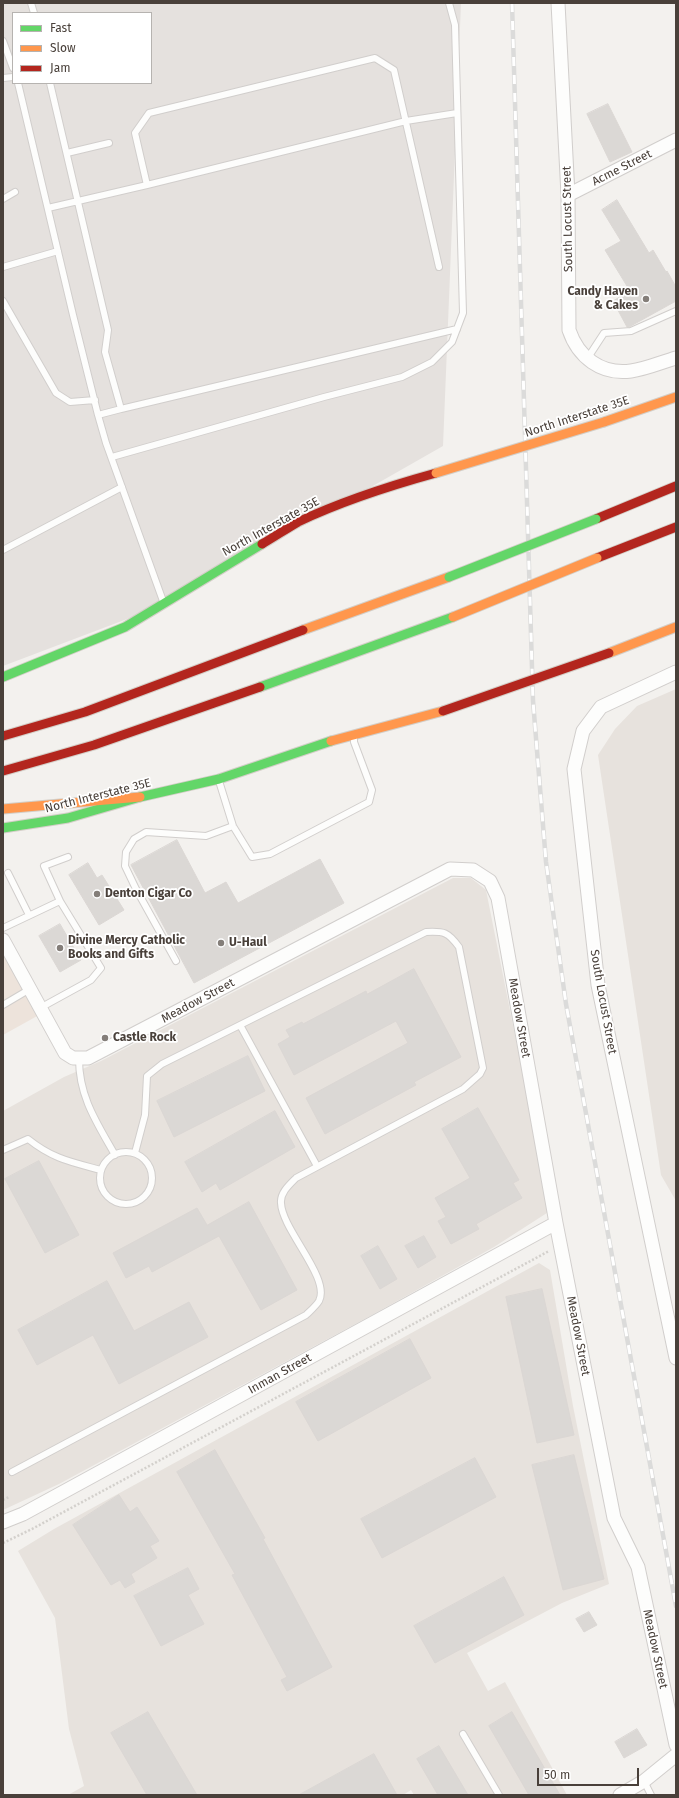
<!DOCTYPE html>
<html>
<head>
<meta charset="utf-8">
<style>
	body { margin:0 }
	#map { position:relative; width:679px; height:1798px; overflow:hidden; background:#f3f1ee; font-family:"Fira Sans",sans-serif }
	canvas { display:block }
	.frame { position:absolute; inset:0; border:4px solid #49403a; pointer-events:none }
	.legend { position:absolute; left:12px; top:12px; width:140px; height:72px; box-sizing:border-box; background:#fff; border:1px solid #b6b3b0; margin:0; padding:5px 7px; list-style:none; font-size:12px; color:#49403a }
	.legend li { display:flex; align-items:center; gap:8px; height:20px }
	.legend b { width:20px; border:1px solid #b6b3b0 }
	.scale { position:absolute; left:537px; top:1768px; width:102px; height:18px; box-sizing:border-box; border:2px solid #49403a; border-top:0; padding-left:5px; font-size:12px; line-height:14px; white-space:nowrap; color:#49403a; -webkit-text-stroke:3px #fff; paint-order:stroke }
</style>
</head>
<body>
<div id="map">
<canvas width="679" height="1798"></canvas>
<div class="frame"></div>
<ul class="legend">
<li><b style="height:5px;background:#63d668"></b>Fast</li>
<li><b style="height:5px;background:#ff974d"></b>Slow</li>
<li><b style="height:5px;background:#b3261e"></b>Jam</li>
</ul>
<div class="scale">50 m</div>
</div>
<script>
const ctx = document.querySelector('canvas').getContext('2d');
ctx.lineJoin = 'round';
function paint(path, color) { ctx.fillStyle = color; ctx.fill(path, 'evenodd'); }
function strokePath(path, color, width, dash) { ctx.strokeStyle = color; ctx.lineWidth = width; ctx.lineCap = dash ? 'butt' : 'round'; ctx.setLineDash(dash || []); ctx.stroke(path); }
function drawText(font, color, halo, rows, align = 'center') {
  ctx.font = font + ' "Fira Sans",sans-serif'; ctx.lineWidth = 3.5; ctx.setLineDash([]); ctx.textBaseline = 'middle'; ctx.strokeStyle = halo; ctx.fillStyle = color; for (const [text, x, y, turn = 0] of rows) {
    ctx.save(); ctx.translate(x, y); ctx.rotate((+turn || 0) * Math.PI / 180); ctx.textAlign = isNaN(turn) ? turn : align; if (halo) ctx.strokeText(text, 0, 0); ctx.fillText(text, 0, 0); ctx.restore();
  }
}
paint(new Path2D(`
	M676,689v512l-15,-26 -63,-420 17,-26 22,-23z
	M453,878h18l15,12 64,321 -56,36 -122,68 -313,169 -56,26v-399l61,-34 37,-16z
	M539,1263l11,7 23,136 36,178 -47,19 -95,50 21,38 17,-9 62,113h-153l-3,-5 -8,5h-335l16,-9 -15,-57 -14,-111 -37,-67 36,-22z`), '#e7e2dd');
paint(new Path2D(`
	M3,950l36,65 -36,20z`), '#ede3db');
paint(new Path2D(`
	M3,3h458l-18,443 -279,159 -161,61zM13,13h138v70h-138z`), '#e5e1de');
const building = new Path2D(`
	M608,104l24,48 -22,10 -23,-48z
	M617,200l32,53 4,-3 13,22 1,-1 9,16v14l-47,26h-2l-14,-26 17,-10 -25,-41 16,-9 -19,-31z
	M177,840l28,53 21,-11 12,21 82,-44 24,44 -150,80 -63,-118z
	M88,863l9,15 5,-3 22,35 -25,15 -30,-50z
	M60,924l21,36 -21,12 -21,-36z
	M414,969l47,88 -47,25 2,3 -91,49 -19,-36 102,-55 -12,-22 -102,54 -16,-31 12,-7 -4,-7 16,-8 1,2 63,-33 1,3z
	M248,1056l17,35 -91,46 -17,-36z
	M478,1108l41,72 -6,3 9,15 -46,26 3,5 -28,15 -13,-23 8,-4 -11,-19 35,-20 -28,-49z
	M275,1111l20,36 -75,43 -4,-7 -14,9 -17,-30z
	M39,1161l40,74 -34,18 -40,-74z
	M249,1202l48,88 -36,20 -42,-74 -67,36 -3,-6 -23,12 -13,-25 84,-45 10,17z
	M424,1236l12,21 -18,11 -13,-22z
	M378,1246l19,33 -17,10 -19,-33z
	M107,1281l27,50 55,-29 19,35 -89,47 -26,-49 -56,30 -19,-35z
	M542,1289l32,146 -37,8 -31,-146z
	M410,1339l21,39 -113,63 -22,-39z
	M215,1450l50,88 -2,1 69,128 -45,24 -6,-11 6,-3 -55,-102 3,-1 -58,-102z
	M574,1455l30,124 -41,11 -31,-125z
	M475,1458l21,39 -114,61 -21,-39z
	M119,1495l11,17 7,-5 22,34 -9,5 7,12 -26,16 4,8 -10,6 -5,-8 -9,5 -38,-60z
	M188,1568l11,21 -11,6 16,29 -43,22 -27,-50z
	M504,1577l20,38 -89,48 -21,-37z
	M589,1612l8,13 -13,7 -8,-13z
	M148,1712l49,83h-50l-36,-62z
	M512,1712l48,83h-31l-40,-69z
	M637,1729l10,16 -23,13 -9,-16z
	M439,1746l29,49h-30l-21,-36z
	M374,1754l23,41h-98z`);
paint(building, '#dbd8d5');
strokePath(building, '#dbd7d4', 1);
const lane = new Path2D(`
	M31,3l3,10
	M3,41l10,27
	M3,78l10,-1
	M18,83l55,232 25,100 8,28 57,158
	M50,83l58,247 -3,22 16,57 -23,6
	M67,153l42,-10
	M147,185l259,-64 51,-8
	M3,199l12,-7
	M48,208l99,-23 -12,-52 14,-20 226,-55 19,12 45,197
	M3,267l55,-16
	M3,301l53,92 14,9 25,-2
	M587,359l17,-26 27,-2 45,-20
	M121,409l336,-80
	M112,457l212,-60 78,-20 30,-15 20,-20 11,-29 -8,-288 -6,-22
	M3,550l119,-63
	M219,781l14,45 19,31 18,-3 99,-52 3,-12 -18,-48v-5
	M8,873l21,42
	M60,901l-16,-35 24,-9
	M3,928l57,-27 41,67 -10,12 -51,28
	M176,961l-40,-72 -11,-23 1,-14 8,-13 12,-7 60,4 27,-10
	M3,1005l27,-16
	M240,1025l77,141
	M79,1059c0,38 18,64 36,96
	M3,1150l25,-11c25,20 43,23 73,31
	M100 1178a26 26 0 1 1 52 0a26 26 0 1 1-52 0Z
	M12,1472l294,-157c4,-4 10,-9 13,-14 12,-23 -37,-71 -38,-98 -1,-10 8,-18 15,-25l167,-89 17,-15 3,-6 -24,-121c-11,-15 -15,-16 -33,-15l-264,132 -15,12 -2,39 -10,38
	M463,1734l36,61
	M644,1781l7,14`);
const street = new Path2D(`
	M558,3l10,192 1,135c9,27 32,45 62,41 15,-2 31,-9 45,-13
	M568,195l108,-55
	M676,672l-75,35 -18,24 -9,38 24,216 78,373
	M3,940l62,113 8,5h15l362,-189 23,1 17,11 8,17 58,325 58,295 24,49 38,178
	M3,1522l20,-8 533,-291
	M620,1795l24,-14 32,-26`);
const fast = new Path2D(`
	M3,677l122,-50 137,-83
	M260,687l193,-70
	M3,828l65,-10 72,-21 79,-18 112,-38`);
const slow = new Path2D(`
	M604,422l72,-25
	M303,630l146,-53
	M609,653l67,-26
	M331,741l112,-30
	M3,809l137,-12`);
const jam = new Path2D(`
	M596,519l80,-33
	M262,544c12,-7 24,-15 36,-22 44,-21 91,-36 138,-49
	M597,558l79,-31
	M3,736l82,-24 218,-82
	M3,771l91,-26 166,-58`);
strokePath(lane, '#d1cecc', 8);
strokePath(street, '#d1cecc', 15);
strokePath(fast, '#d3cec7', 11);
strokePath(slow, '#d3cec7', 11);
strokePath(jam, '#d3cec7', 11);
strokePath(new Path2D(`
	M3,1500l6,-3
	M3,1543l29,-14 517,-278`), '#d3d0cc', 2.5, [2, 2]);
strokePath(lane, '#fdfdfc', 6);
strokePath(street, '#fdfdfc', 13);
strokePath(fast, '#63d668', 9);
strokePath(slow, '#ff974d', 9);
strokePath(jam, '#b3261e', 9);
const rail = new Path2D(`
	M512,3l21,698 13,161 20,142 110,602`);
strokePath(rail, '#dbdbda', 4.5);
strokePath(rail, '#fff', 3, [9]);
const fastBridge = new Path2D(`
	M449,577l147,-58`);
const slowBridge = new Path2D(`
	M436,473l168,-51
	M453,617l144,-59`);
const jamBridge = new Path2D(`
	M443,711l166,-58`);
strokePath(fastBridge, '#d3cec7', 11, []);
strokePath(slowBridge, '#d3cec7', 11, []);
strokePath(jamBridge, '#d3cec7', 11, []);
strokePath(fastBridge, '#63d668', 9);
strokePath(slowBridge, '#ff974d', 9);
strokePath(jamBridge, '#b3261e', 9);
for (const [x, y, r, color] of [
	[646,299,4,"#847e79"],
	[97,894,4,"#847e79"],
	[221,943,4,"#847e79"],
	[60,948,4,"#847e79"],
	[105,1038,4,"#847e79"]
]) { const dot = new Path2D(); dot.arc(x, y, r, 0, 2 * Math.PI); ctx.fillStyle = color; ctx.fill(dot); strokePath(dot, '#fff', 1.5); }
drawText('12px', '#49403a', '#fff', [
	["Acme Street",622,168,-27],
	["South Locust Street",568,219,-91],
	["North Interstate 35E",577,417,-18],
	["North Interstate 35E",271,527,-29],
	["North Interstate 35E",98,796,-14],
	["Meadow Street",198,1001,-28],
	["South Locust Street",603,1002,80],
	["Meadow Street",519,1018,80],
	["Meadow Street",578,1336,79],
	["Inman Street",280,1374,-29],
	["Meadow Street",655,1649,78]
]);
drawText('bold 12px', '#49403a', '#fff', [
	["Candy Haven",638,292,"right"],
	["& Cakes",638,306,"right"],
	["Denton Cigar Co",105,894],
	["Divine Mercy Catholic",68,941],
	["Books and Gifts",68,955],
	["U-Haul",229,943],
	["Castle Rock",113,1038]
], 'left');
</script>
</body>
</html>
